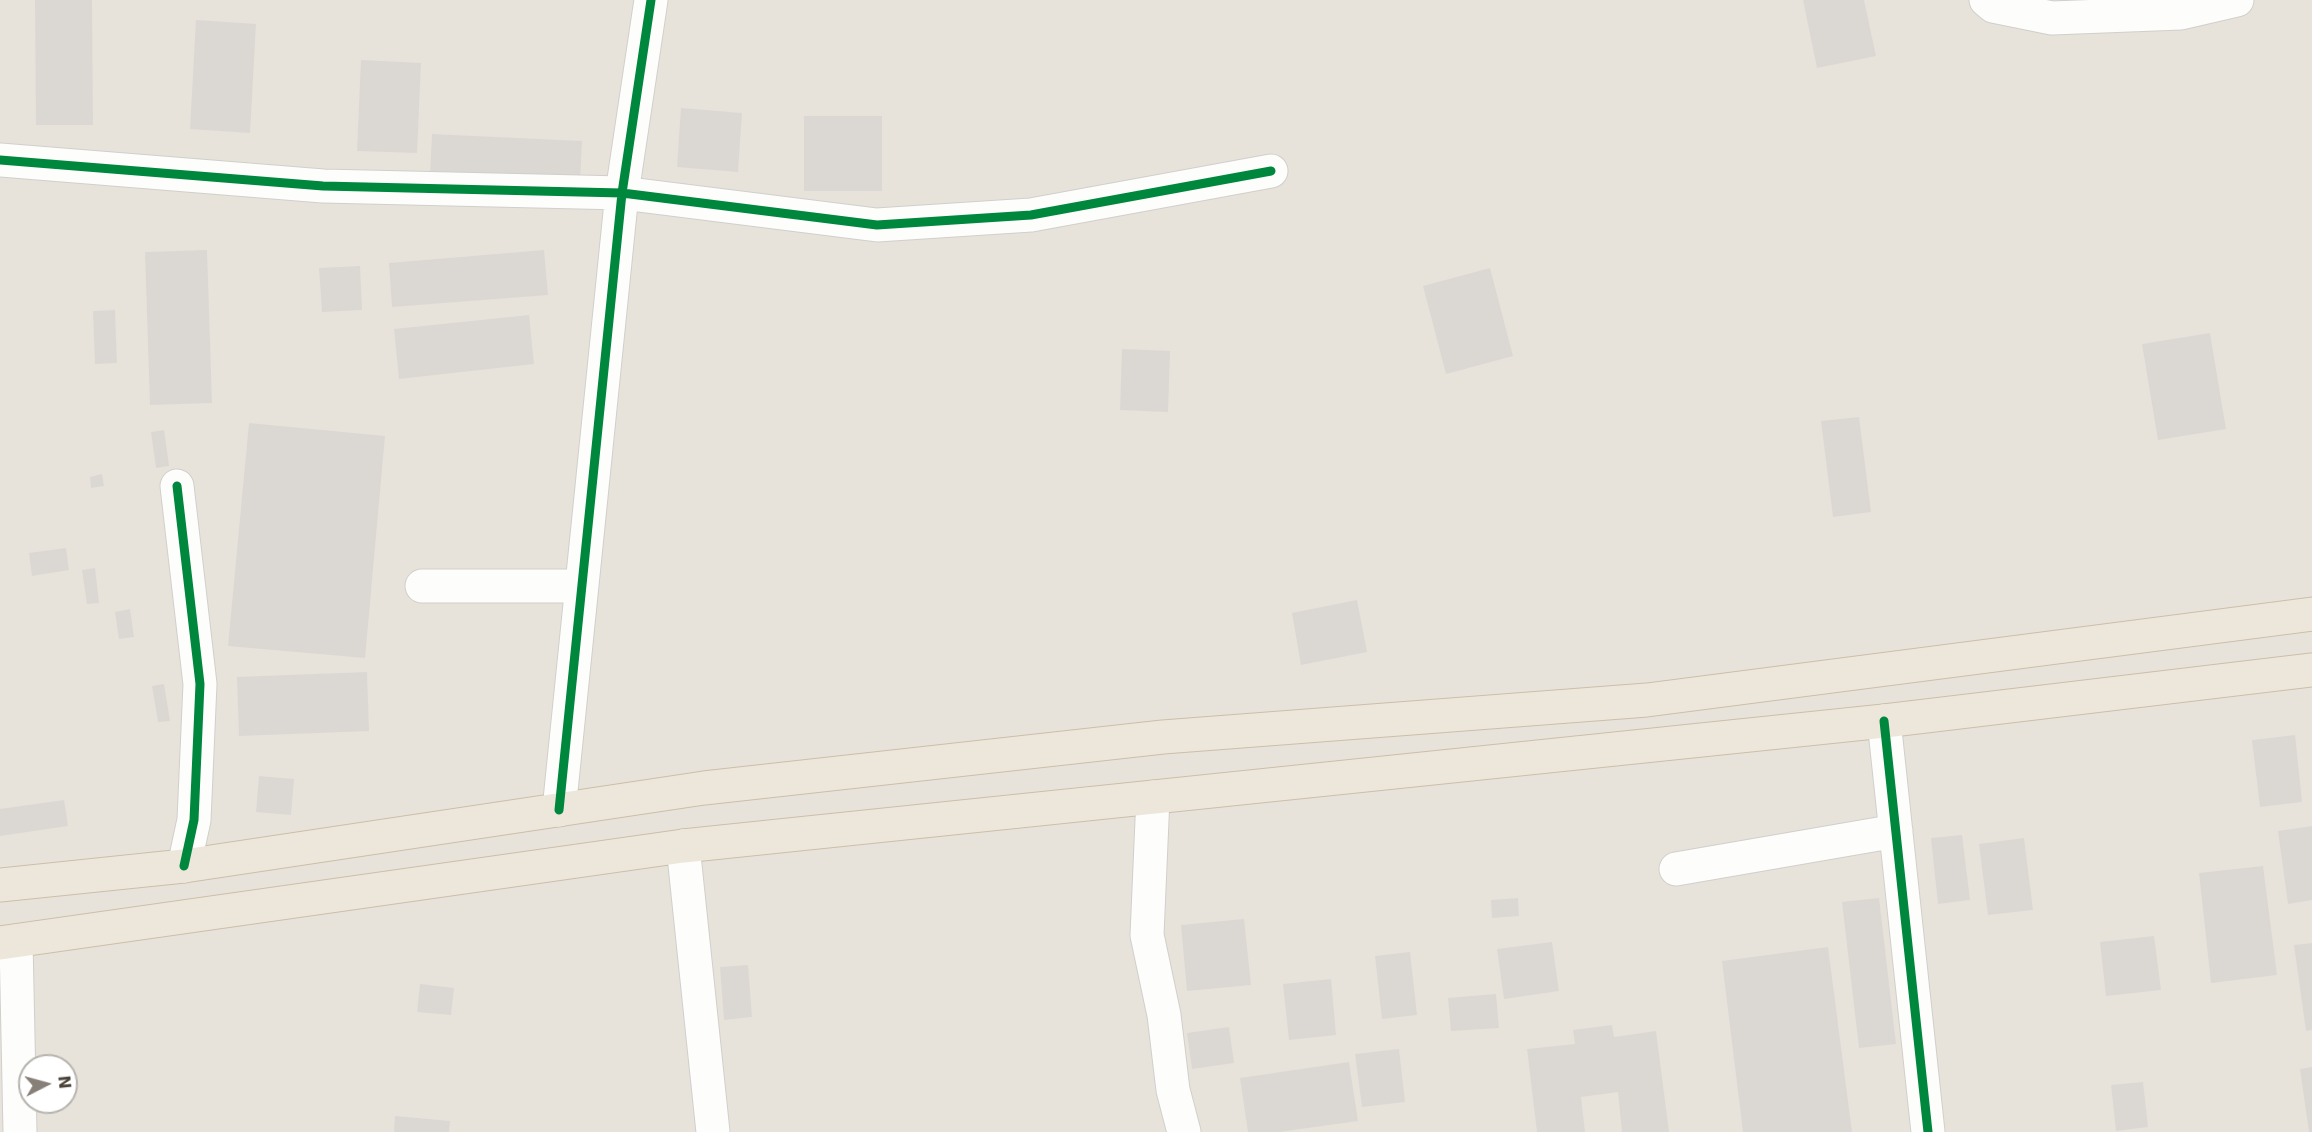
<!DOCTYPE html>
<html>
<head>
<meta charset="utf-8">
<style>
	body { margin:0 }
	#map { position:relative; width:2312px; height:1132px; overflow:hidden; background:#f3f1ee; font-family:"DejaVu Sans",sans-serif }
	canvas { display:block }
	.north { position:absolute; left:18px; top:1054px; width:60px; height:60px; box-sizing:border-box; background:#fff; border:2px solid #b7b4af; border-radius:50%; rotate:84deg; font-size:16px; font-weight:700; line-height:24px; text-align:center; color:#4b4338 }
	.north::after { content:''; display:block; margin:auto; width:21px; height:27px; background:#868078; clip-path:polygon(50% 0,100% 100%,50% 72%,0 100%) }
</style>
</head>
<body>
<div id="map">
<canvas width="2312" height="1132"></canvas>
<div class="north">N</div>
</div>
<script>
const ctx = document.querySelector('canvas').getContext('2d');
ctx.lineJoin = 'round';
function paint(path, color) { ctx.fillStyle = color; ctx.fill(path, 'evenodd'); }
function strokePath(path, color, width, dash) { ctx.strokeStyle = color; ctx.lineWidth = width; ctx.lineCap = dash ? 'butt' : 'round'; ctx.setLineDash(dash || []); ctx.stroke(path); }
paint(new Path2D(`
	M0,0h2312v1132h-2312zM30,1066h36v36h-36z`), '#e7e3db');
paint(new Path2D(`
	M35,0h57l1,125h-57z
	M1803,0h61l12,56 -59,12z
	M196,20l60,4 -6,109 -60,-4z
	M361,60l60,3 -4,90 -60,-2z
	M681,108l61,5 -4,59 -61,-5z
	M804,116h78v75h-78z
	M432,134l150,7 -2,41 -150,-6z
	M207,250l5,153 -62,2 -5,-153z
	M544,250l4,45 -156,12 -3,-44z
	M360,266l2,44 -40,2 -3,-44z
	M1490,268l23,88 -67,18 -23,-88z
	M115,310l2,53 -22,1 -2,-53z
	M529,315l5,49 -135,15 -5,-50z
	M2210,333l16,96 -68,11 -16,-96z
	M1122,349l48,2 -2,61 -48,-2z
	M1859,417l12,95 -38,5 -12,-96z
	M249,423l136,13 -20,222 -137,-12z
	M164,430l5,36 -13,2 -5,-36z
	M102,474l2,12 -13,2 -1,-11z
	M66,548l3,22 -37,6 -3,-23z
	M95,568l4,35 -12,1 -5,-34z
	M1357,600l10,52 -66,13 -9,-52z
	M130,609l4,28 -15,2 -4,-27z
	M367,672l2,59 -130,5 -2,-59z
	M164,684l6,37 -12,1 -6,-36z
	M2295,735l7,67 -42,5 -8,-67z
	M259,776l35,3 -3,36 -35,-3z
	M64,800l4,26 -68,10v-27z
	M2312,826v74l-24,4 -10,-73z
	M1962,835l8,65 -32,4 -7,-66z
	M2024,838l9,72 -45,5 -9,-71z
	M2263,866l14,109 -66,8 -12,-110z
	M1518,898l1,18 -27,2 -1,-18z
	M1879,898l17,146 -37,4 -17,-146z
	M1244,919l7,66 -64,6 -6,-66z
	M2154,936l7,54 -55,6 -6,-54z
	M1552,942l7,49 -55,8 -7,-50z
	M2312,943v87l-6,1 -12,-86z
	M1828,947l24,185h-109l-21,-171z
	M1410,952l7,63 -35,4 -7,-63z
	M748,965l4,52 -28,3 -4,-53z
	M1331,979l5,56 -47,5 -6,-56z
	M420,984l34,4 -3,27 -34,-3z
	M1496,994l3,34 -48,3 -3,-33z
	M1612,1025l2,12 42,-6 13,101h-47l-4,-40 -37,5 4,35h-48l-10,-83 48,-5 -2,-14z
	M1229,1027l5,36 -42,6 -5,-36z
	M1399,1049l6,53 -43,5 -7,-53z
	M1349,1062l9,59 -79,11h-31l-8,-54z
	M2312,1067v65h-3l-9,-63z
	M2143,1082l5,45 -32,4 -5,-46z
	M395,1116l55,5 -1,11h-55z`), '#dbd8d4');
const minor = new Path2D(`
	M1986,0l7,6 59,12 129,-5 56,-13
	M0,160l323,26 299,7 255,32 154,-10 240,-44
	M177,486l23,198 -6,136 -10,46
	M422,586h159
	M1884,721l44,411
	M1153,797l-6,138 17,80 9,75 11,42
	M559,810l63,-617 29,-193
	M683,846l30,286
	M1676,869l220,-38
	M16,941l4,191`);
const highway = new Path2D(`
	M0,885l184,-19 520,-78 459,-51 484,-37 665,-86
	M0,943l683,-97 1201,-125 428,-51`);
strokePath(minor, '#d1cfcb', 35);
strokePath(highway, '#ccbea8', 35);
strokePath(minor, '#fdfdfc', 33);
strokePath(highway, '#ede7db', 33);
strokePath(new Path2D(`
	M0,160l323,26 299,7 255,32 154,-10 240,-44
	M177,486l23,198 -6,136 -10,46
	M1884,721l44,411
	M559,810l63,-617 29,-193`), '#00873e', 9);
</script>
</body>
</html>
